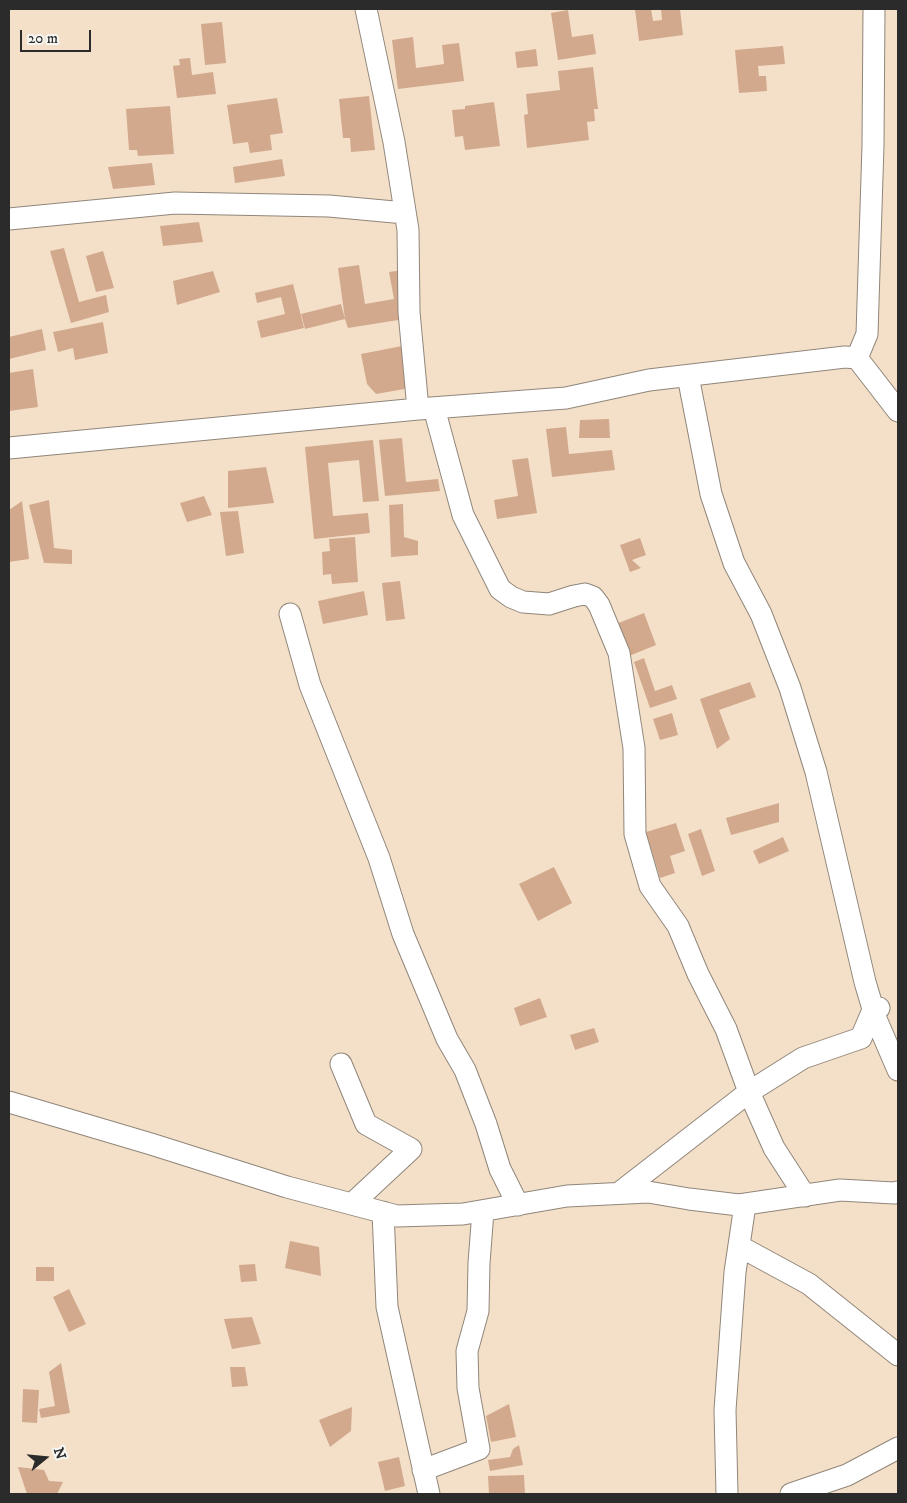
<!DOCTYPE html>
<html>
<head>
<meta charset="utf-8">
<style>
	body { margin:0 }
	#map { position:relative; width:907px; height:1503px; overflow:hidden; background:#f4e0c9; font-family:"IM FELL DW Pica",serif }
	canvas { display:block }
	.frame { position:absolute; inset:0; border:10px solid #2b2b2b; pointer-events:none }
	.north { position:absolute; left:20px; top:1433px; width:50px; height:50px; -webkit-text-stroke:4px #f6f6f2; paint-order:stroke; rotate:73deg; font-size:14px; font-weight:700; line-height:20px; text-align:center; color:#2b2b2b }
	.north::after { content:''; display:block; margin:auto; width:18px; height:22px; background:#2b2b2b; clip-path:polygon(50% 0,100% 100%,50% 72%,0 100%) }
	.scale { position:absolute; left:20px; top:30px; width:71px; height:22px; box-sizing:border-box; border:2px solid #2b2b2b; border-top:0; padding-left:6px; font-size:15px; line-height:18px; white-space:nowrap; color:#2b2b2b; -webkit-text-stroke:4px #f6f6f2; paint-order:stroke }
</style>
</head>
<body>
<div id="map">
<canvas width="907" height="1503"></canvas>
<div class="frame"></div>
<div class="north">N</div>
<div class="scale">20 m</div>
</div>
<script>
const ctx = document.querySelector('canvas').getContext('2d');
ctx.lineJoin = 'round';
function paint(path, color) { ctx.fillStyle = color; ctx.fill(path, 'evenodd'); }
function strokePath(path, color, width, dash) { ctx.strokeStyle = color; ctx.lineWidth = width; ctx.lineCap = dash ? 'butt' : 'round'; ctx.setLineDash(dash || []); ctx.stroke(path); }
paint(new Path2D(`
	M635,9h16l2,12 9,-1 -1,-11h19l3,26 -44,6z
	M568,10l4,27 21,-3 3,20 -38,6 -7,-47z
	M222,22l4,41 -21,2 -4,-41z
	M413,37l3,31 28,-4 -2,-19 17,-2 5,38 -66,8 -6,-49z
	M783,46l2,18 -27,2 1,10h7l1,15 -28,2 -4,-43z
	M536,49l2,17 -21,2 -2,-16z
	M190,58l2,17 21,-3 3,22 -39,4 -4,-32 7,-1 -1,-6z
	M593,67l5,42h-4l1,12 -8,1 2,18 -62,8 -3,-33 4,-1 -2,-20 34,-4 -2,-19z
	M369,96l6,54 -24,2 -1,-14h-7l-4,-39z
	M277,98l6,35 -13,2 2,15 -22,3 -2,-11 -15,2 -6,-39z
	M494,102l6,44 -35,4 -2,-14 -8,1 -3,-27 13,-1v-3z
	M170,106l4,48 -36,2 -1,-6h-8l-3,-41z
	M282,159l3,17 -50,7 -2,-16z
	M152,163l3,22 -42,4 -5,-22z
	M199,222l4,20 -40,4 -3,-20z
	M64,248l15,54 27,-7 3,17 -38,11 -21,-72z
	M103,251l11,37 -18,4 -10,-36z
	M359,265l6,39 29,-5 -5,-27 14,-2 8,48 -63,10 -3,-9 -7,-51z
	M213,271l7,21 -43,13 -4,-24z
	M293,284l11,44 -43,10 -4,-17 28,-7 -4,-17 -24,6 -2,-10z
	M341,304l4,15 -40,10 -4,-15z
	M103,322l5,31 -33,7 -2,-12 -15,4 -5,-20z
	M42,329l4,21 -37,9v-22z
	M402,346l8,42 -34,6 -9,-10 -6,-30z
	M33,369l5,38 -29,4v-38z
	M609,419l1,19h-31l1,-18z
	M566,427l3,27 43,-4 3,20 -63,7 -6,-48z
	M402,438l4,44 32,-3 2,12 -55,5 -6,-56z
	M373,440l6,61 -16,1 -4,-42 -31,3 5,53 35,-3 2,20 -56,6 -9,-92z
	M528,458l9,55 -40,6 -3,-19 24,-4 -6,-36z
	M266,467l8,36 -46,5v-37z
	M204,496l8,19 -25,7 -7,-19z
	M49,500l5,48 18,2v14l-28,-1 -15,-58z
	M22,501l7,58 -20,3v-52z
	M403,504l1,33 14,4v14l-27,2 -2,-52z
	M238,511l6,42 -18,3 -6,-44z
	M355,537l3,45 -26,2 -1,-10 -8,1 -1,-23 8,-1 -1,-12z
	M640,538l6,17 -14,5 9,8 -11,4 -10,-27z
	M400,581l5,38 -19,2 -4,-38z
	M364,591l4,24 -45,9 -5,-23z
	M644,613l12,32 -27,11 -13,-32z
	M644,658l11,33 17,-6 5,14 -27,9 -16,-46z
	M750,682l6,15 -37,13 11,29 -13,10 -17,-50z
	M672,713l6,22 -18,5 -7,-21z
	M779,803v19l-48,13 -5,-17z
	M676,823l9,28 -15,5 5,17 -15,5 -14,-46z
	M701,829l14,42 -13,5 -14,-42z
	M783,837l6,14 -30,13 -6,-13z
	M554,867l18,36 -34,18 -19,-37z
	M540,998l7,19 -27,9 -6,-18z
	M594,1028l5,14 -24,8 -5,-15z
	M290,1241l29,6 2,29 -36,-8z
	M255,1264l2,17 -16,1 -2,-17z
	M36,1267h18v14h-18z
	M69,1289l17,35 -17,8 -16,-35z
	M252,1317l9,27 -29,5 -8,-30z
	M61,1363l9,50 -29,5 -2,-9 16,-3 -6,-34z
	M230,1367h15l3,19 -16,1z
	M23,1389l16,1 -2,33 -15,-1z
	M509,1404l7,33 -25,5 -5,-26z
	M352,1407l-1,24 -21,16 -11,-27z
	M519,1445l4,20 -33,6 -2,-11 22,-3 3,-8z
	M399,1457l6,29 -20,5 -7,-29z
	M18,1467l26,3 5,11 14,1 -6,12h-30z
	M524,1475l1,19h-36l-1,-18z`), '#d2a98d');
const street = new Path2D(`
	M366,9l28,133 14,88 1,82 9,97
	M9,219l166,-16 154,3 76,7
	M857,358l41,53
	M688,376l23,118 23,69 27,51 29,74 26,84 49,210 11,37 22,51
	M434,408l29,107 37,74 11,8 12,5 26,2 25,-8 11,-2 8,3 6,8 20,48 15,95 1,86 15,52 28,40 20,48 28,55 23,63 25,56 31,48
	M9,448l409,-39 148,-11 83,-18 196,-23 12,1 10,-24 6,-189 1,-136
	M290,614l20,71 69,173 24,76 44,105 18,31 21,54 14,45 18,36
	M341,1064l25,60 45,25 -59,55
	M9,1102l142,42 136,43 110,29 66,-2 104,-18 81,-4 41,7 50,6 101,-15 54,3 4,-1
	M619,1193l130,-101 54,-34 58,-20 12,-28 6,-2
	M383,1212l4,95 42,187
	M739,1246l70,38 89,71
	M423,1470l56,-21 -11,-61 -1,-37 11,-40 1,-48 4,-52
	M727,1494l-2,-84 10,-138 10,-67
	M791,1494l56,-19 51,-27`);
strokePath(street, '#90867a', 23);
strokePath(street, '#fff', 21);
</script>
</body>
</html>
